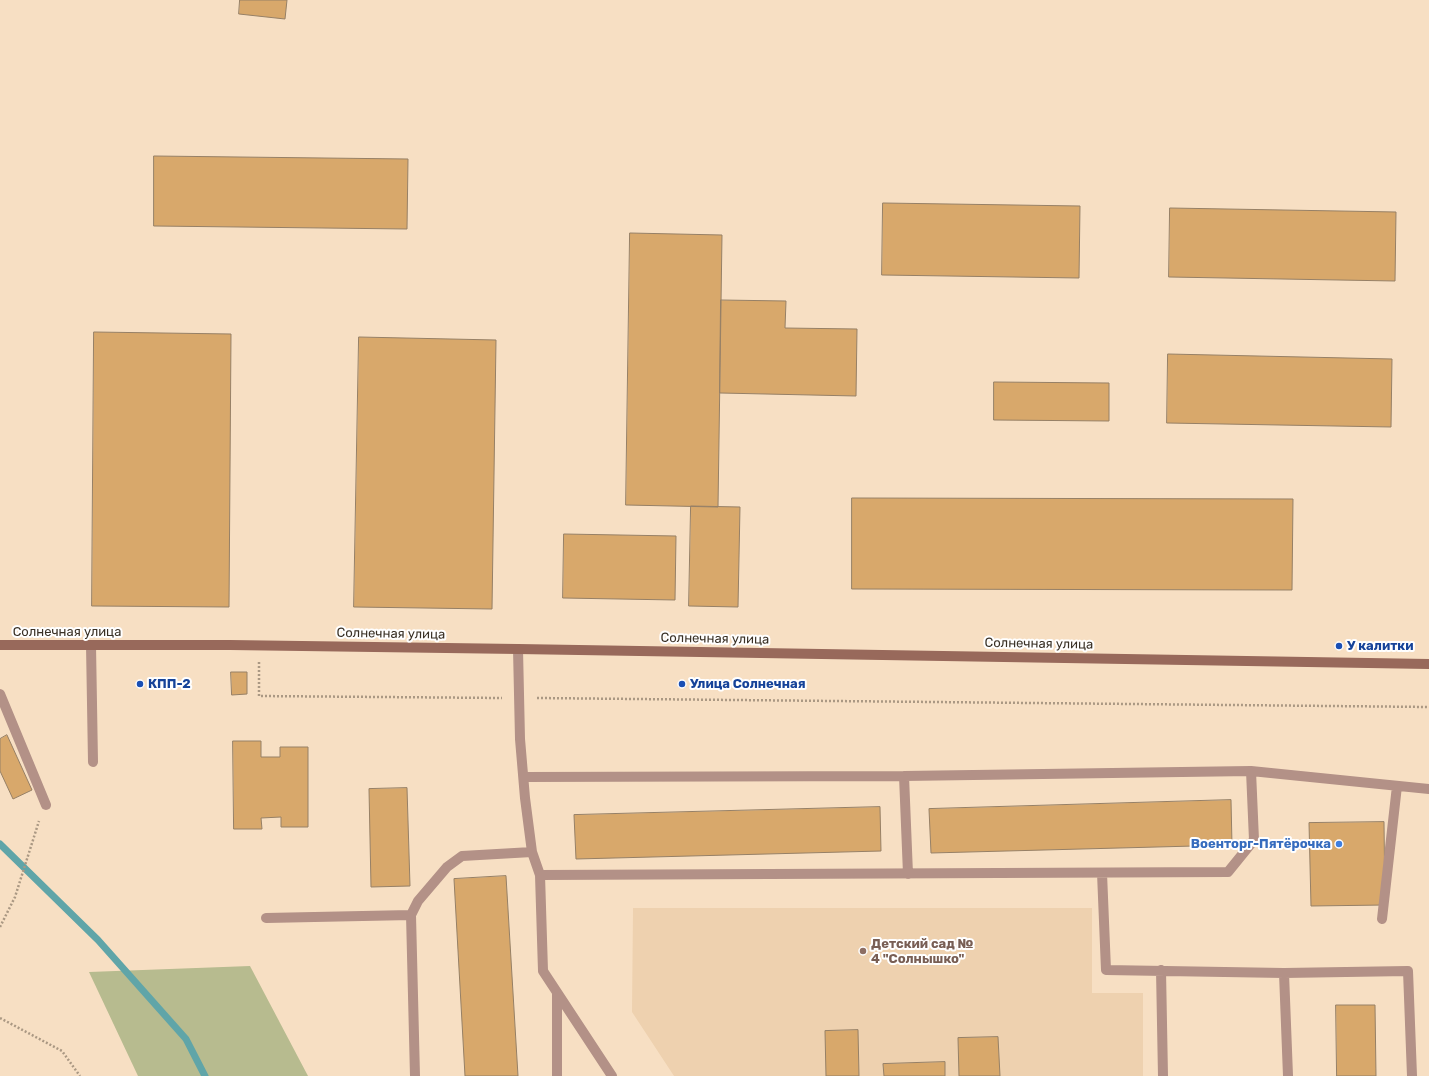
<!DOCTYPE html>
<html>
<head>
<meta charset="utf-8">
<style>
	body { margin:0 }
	canvas { display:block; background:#f7dfc3 }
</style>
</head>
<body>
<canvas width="1429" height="1076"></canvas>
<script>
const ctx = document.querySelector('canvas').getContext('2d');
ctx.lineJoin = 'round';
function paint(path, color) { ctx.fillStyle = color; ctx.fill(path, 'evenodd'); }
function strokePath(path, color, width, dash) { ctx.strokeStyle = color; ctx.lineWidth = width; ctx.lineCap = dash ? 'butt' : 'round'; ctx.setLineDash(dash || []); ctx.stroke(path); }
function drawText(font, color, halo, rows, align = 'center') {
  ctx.font = font + ' Rubik,sans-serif'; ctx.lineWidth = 4; ctx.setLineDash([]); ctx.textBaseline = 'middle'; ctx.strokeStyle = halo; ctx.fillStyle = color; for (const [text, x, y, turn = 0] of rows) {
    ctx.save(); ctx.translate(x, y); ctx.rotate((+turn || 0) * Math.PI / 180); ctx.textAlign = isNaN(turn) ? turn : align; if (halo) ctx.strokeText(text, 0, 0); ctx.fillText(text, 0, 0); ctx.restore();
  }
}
paint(new Path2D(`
	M633,908h459v85h51v83h-469l-42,-64z`), '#eed1af');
paint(new Path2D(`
	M250,966l58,110h-170l-49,-104z`), '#b7bb8f');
strokePath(new Path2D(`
	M0,844l98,96 88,99 19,37`), '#60a5a8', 7);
const building = new Path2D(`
	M240,0h47l-2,19 -46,-5z
	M154,156l254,3 -1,70 -253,-3z
	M883,203l197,3 -1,72 -197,-3z
	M1170,208l226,4 -1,69 -226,-4z
	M630,233l92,2 -4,272 -92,-2z
	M721,300l65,1 -1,27 72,1 -1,67 -136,-3z
	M94,332l137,2 -2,273 -137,-1z
	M359,337l137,3 -4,269 -138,-2z
	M1168,354l224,5 -1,68 -224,-4z
	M994,382l115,1v38l-115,-1z
	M852,498l441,1 -1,91 -440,-1z
	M691,506l49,1 -2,100 -49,-1z
	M564,534l112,2 -1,64 -112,-2z
	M231,672h16v22l-15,1z
	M7,735l25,55 -19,9 -13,-28v-32z
	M233,741h28v16h19v-10h28v80h-27v-10l-20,1 1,11h-28z
	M407,788l3,98 -39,1 -2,-98z
	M1231,800l1,45 -301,8 -2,-44z
	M880,807l1,44 -305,8 -2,-44z
	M1384,822l1,83 -74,1 -2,-83z
	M506,876l12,200h-53l-11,-197z
	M1336,1005h39l1,71h-39z
	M858,1030l1,46h-33l-1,-45z
	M998,1037l2,39h-41l-1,-38z
	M945,1062v14h-61l-1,-12z`);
paint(building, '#d8a86b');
strokePath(building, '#968066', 1);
strokePath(new Path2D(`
	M259,662v34l243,2
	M537,698l892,9
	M0,927l15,-30 24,-76
	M0,1018l62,33 18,25`), '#aa9883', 2.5, [2, 2]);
strokePath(new Path2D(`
	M91,645l2,117
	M518,649l2,90 5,59 7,54 8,23 3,96 69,105
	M0,694l46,111
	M1251,771l178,18
	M904,776l4,98
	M524,777l380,-1 347,-5 3,69 -26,32 -688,3
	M1102,873l4,97 178,3 4,103
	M266,918l145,-3
	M1382,919l15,-133
	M1161,970l2,106
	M1284,973l124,-2 4,105
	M557,993v83
	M415,1076l-4,-161 7,-14 29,-34 15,-11 70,-4`), '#b39187', 10);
strokePath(new Path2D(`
	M0,645h230l288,4 911,15`), '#98695b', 10);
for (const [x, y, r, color] of [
	[1339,646,4,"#1a4fb4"],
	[140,684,4,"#1a4fb4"],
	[682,684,4,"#1a4fb4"],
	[1339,844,4,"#3f7fe0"],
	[863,951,4,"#8d6e63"]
]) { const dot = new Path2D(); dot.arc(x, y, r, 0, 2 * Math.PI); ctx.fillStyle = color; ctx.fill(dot); strokePath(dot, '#fff', 1.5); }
drawText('13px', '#393025', '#fff', [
	["Солнечная улица",67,632],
	["Солнечная улица",391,634,1],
	["Солнечная улица",715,639,1],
	["Солнечная улица",1039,644,1]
]);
drawText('bold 13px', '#164399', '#fff', [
	["У калитки",1347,646],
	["КПП-2",148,684],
	["Улица Солнечная",690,684]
], 'left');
drawText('bold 13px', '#366cbe', '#fff', [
	["Военторг-Пятёрочка",1331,844]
], 'right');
drawText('bold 13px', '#785e54', '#fff', [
	["Детский сад №",871,944],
	["4 \"Солнышко\"",871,959]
], 'left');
</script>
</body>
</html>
